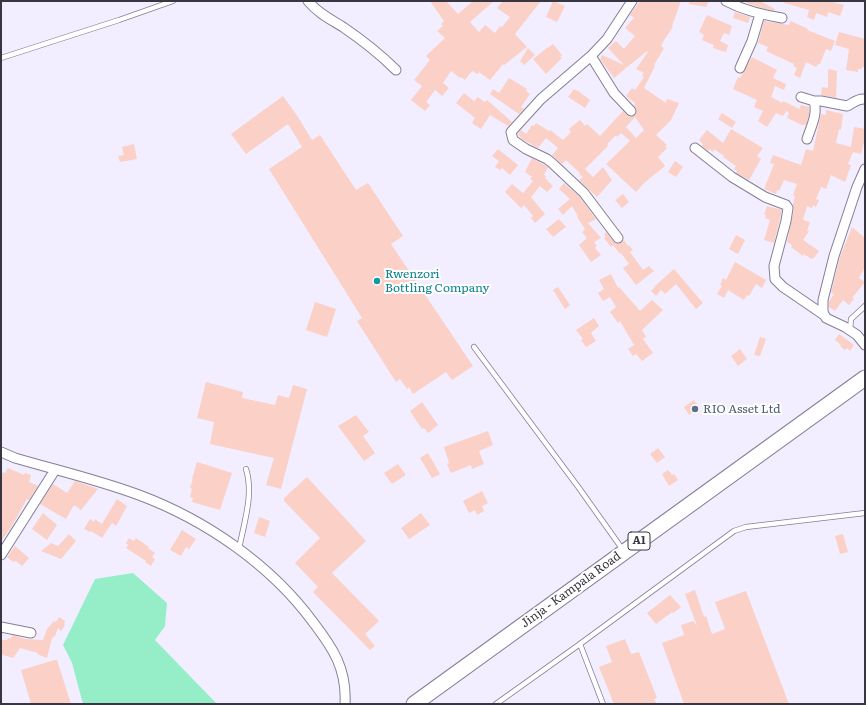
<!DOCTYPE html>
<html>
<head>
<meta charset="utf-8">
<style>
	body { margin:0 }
	#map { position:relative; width:866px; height:705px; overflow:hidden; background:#f2eeff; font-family:Literata,serif }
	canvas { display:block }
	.frame { position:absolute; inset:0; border:2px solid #383640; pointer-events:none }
</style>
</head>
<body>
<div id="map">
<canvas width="866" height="705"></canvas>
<div class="frame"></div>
</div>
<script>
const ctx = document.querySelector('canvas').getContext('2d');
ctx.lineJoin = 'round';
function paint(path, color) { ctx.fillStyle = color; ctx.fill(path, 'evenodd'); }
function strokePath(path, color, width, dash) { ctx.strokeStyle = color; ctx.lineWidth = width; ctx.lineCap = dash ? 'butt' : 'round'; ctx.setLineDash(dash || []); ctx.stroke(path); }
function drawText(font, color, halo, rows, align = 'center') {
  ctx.font = font + ' Literata,serif'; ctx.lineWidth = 4; ctx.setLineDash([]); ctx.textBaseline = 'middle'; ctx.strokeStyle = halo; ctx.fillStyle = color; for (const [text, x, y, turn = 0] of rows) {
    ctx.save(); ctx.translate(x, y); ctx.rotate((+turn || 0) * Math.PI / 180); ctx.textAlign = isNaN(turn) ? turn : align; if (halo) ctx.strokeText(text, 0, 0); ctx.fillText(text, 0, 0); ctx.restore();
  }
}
paint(new Path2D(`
	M133,573l34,30 -2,23 -10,14 62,64h-134l-11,-41 -9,-18 32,-66z`), '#96eec8');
paint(new Path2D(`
	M430,1h16l12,13 15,-13h21l-24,21 9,10 6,-7 10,8 5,-7 2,1 8,-10 -13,-9 6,-7h38l-26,33 12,13 -23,18 -1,-1 -13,16 -11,-8 -1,2 -6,-3 -7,9 -4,-3 -1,1 -9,-7 -8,12 6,5 -7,8 -7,-6 -9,12 4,3 -5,6 -14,-11 11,-14 -8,-6 16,-20 -4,-4 19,-18 -8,-7 6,-5 -2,-2 3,-3z
	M553,1l12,5 -8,16 -11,-5z
	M640,1h41l-9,25 1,1 -11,16h1l-2,3 3,2 -10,17 1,1 -11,22 22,15 1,-4 12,4 -8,17 -15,15 11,10 -2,1 2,2 -9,9 7,9 -21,17 -8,9 -30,-28 24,-23 -9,-8 -4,4 -1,-2 -9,9 1,2 -23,23 8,8 10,-10 9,13 -15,17 -18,-17 4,-3 -4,-3 1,-1 -14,-13 -4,4 -10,-9 6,-7 -12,-10 -8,10 -16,-9 -4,-5 3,-4 5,4 6,-9 2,1 2,-3 13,8 1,-1 13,10 8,-8 -2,-3 11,-9 5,6 2,-2 13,12 23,-25 6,6 6,-2 2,-5 -3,-5 1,-2 -9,-7 6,-8 3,2 9,-13 -2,-1 2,-3 -8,-4 12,-17 -1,-1 -21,17 -1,-1v2l-11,9 -14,-19 2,-4 22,10 -16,-17 8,-7 8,8 11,-13 -10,-8 9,-10 -4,-3zM635,117l9,13 -8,8 -10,-11z
	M689,1h20l-3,6 -17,-3z
	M745,1h15l15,8 -1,2 -12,-3 -16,-5 1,-1z
	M784,1h45l15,4 -4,11 -12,-4 -1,5 -11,-4 -2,7 -7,-3 2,-7 -25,-7z
	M735,12l15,5 -2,6 -15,-5z
	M707,15l25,11 -3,9 -5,-2 -4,8 8,4 -2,7 -13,-4 1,-3 -12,-5 2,-5 -5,-3z
	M764,21l25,4 2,-4 17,8 -1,1 28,11 -4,10 -5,-2 -6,15h-2l-2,3 -10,-5 -6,16 -6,-3 3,-7 -4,-2 1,-2 -28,-13 2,-4 -10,-4z
	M839,32l26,7v28h-3v2h-4v3l-12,-2 3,-21 -14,-4z
	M553,44l9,11 -2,2 2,1 -16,16 -13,-15 15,-12v1z
	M528,48l7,7 -11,10 -4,-4z
	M752,57l25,13 -4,8 13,6 -2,6 -9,-4 -4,11 11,6 1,-2 16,8 2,-4 8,2v8l-3,10h-4l-15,-7 2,-5 -3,-2 -3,5 -7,-3 -9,14 -9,-6 5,-10 -9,-4 3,-7 -24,-11 5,-12 2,1z
	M828,69l9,2 -1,27 -15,-3 1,-8 6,1z
	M509,78l18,11 -1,2 4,3 -9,13 3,2 -5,5 -29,-20 3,-5 6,4z
	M574,89l3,2v-1l13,10 -5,8 -17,-11z
	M464,93l10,8 4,-4 5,4 2,1 2,-2 25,22 -4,4 -18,-11 -9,14 -9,-6 3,-5 -19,-15z
	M283,96l15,21 14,23 8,-5 36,55 12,-7 35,53 -12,8 82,122 -21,14 -6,-8 -33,22 -4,-7 -2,2 -7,-10 -4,3 -39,-61 5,-3 -93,-149 33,-22 -14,-23 -42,30 -15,-20z
	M826,110l17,4 -2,16 -2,-1 -3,14 15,4 3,-20 11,2v9l-4,16 -8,-2 -5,12 3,1 -6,17 -14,-7 -5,14 -5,-2 -5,12 3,1 -3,7 -3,-2 -1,3 -5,-2 -4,14 7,2 -3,9h2l-6,9 16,11 -6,8 -1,-1 -1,1 -7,-5 -1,2 -12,-9 1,-2 -5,-3 7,-33 -1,-5 2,-8 -2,-1 4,-11 -13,-4 -5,11 -2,-1 -1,4 -12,-5 10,-25 -4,-1 3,-8 28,10 5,-16 7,2 8,-37 5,1z
	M722,113l14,9 -4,6 -14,-9z
	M731,129l32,19 -6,8 4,3 -12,21 -13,-7 1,-2 -3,-2 2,-3 -13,-9 1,-1 -10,-7 -1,3 -3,-3 -2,2 -6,-5 1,-2 -4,-4 8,-10 16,13z
	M134,144l3,15 -17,3 -2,-6 6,-1 -2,-8z
	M498,149l20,16 -8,10 -8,-7 -2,2 -5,-3 4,-6 -7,-5z
	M532,158l16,9 -4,8 2,1 -1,2 8,8 -6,6 -7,-6 -9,11 14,17 -10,9 -4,-5 2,-2 -9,-11 -3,3 -16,-16 7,-8 11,9 10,-12 -3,-2 2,-2 -7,-5z
	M675,161l8,6 -7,10 -8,-5z
	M564,183l16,14 16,22 -8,4 13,15 -7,4 3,4 -2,2 6,7 -10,7 -12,-17 8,-7 -5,-6 3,-3 -8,-12 1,-1 -6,-10 -9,9 -5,-6 12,-10 -11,-10z
	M623,194l6,8 -7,6 -7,-8z
	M767,206l15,4 -8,33 -10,-3 6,-20 -5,-2 1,-3h-2z
	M559,219l7,8 -13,10 -7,-8z
	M852,227l13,11v29l-6,11 6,4 -13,16 2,1 -5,6 -6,-5 -8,11 -6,-4v-6l5,-7 -3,-1 9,-36z
	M606,232l9,11h6l3,-3 4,6 1,-1 4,5 -3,2 13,18 6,-4 5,5 -18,14 -13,-17 6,-4 -8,-11 -1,1 -7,-9 -2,2 -7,-9 2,-1 -2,-3z
	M736,235l9,5 -7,14 -9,-5z
	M735,262l31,18 -4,8 -6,-4 -7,12 -2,-1 -3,5 -16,-10 -4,8 -7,-4 5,-8 -2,-1 3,-7 3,2z
	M674,269l29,34 -7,6 -20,-25 -11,10 -4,-4 -5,6 -5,-5 4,-4h-1z
	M611,274l7,14 1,-1 21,24 12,-11 11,10 -21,20 4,7 -3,2 10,14 -11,8 -6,-7 -3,2 -5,-7 6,-4 -14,-24 -2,2 -8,-11 6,-5 -6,-10 -7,4 -5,-8 6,-4 -5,-9z
	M558,287l12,18 -5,4 -12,-19z
	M315,302l21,7 -9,28 -21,-7z
	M594,318l5,8 -8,7 5,8 -10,6 -5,-7 2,-1 -7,-9z
	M839,334l15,11 -4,6 -3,-3 -2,2 -5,-4 1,-1 -6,-5z
	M760,337l6,2 -6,17 -6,-1z
	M740,349l7,10 -9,7 -7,-10z
	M206,382l37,10 -1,6 33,7 3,-10 11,3 4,-13 14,4 -26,100 -15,-4 8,-27 -64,-14 4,-22 -17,-4z
	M694,400l5,7 -10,8 -5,-8z
	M422,402l16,23 -10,8 -4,-5 -2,1 -12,-18z
	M356,415l13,17 -6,4 12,17 -11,8 -26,-35z
	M488,431l5,14 -14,6 5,13 -12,5 -1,-4 -20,8 -4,-9 2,-1 -5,-16z
	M658,448l7,9 -8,6 -7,-9z
	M428,453l12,21 -8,4 -12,-20z
	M197,462l35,11 -12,37 -28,-8 1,-4 -3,-1 2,-8 -2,-1 3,-9h-1z
	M398,464l8,11 -14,9 -8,-11z
	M8,468l16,7 1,-2 6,2 -2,7 9,4 -9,14 -2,-1 -17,30 -9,12v-64l2,-5 2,1z
	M668,470l4,5 2,-1 4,6 -9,6 -7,-12z
	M307,477l59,64 -34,32 47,48 -14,13 10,12 -5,4 -57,-58 5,-5 -23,-24 25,-25 -36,-37v-3z
	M75,481l23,8 -17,21 -7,-5 -8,14 -26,-15 13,-20 14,9z
	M482,491l6,12 -6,3 2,5 -7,4 -2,-5 -6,3 -6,-12z
	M117,499l10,7 -1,2 -10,18 -4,-3 -10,15 -11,-7 -1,1 -6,-3 6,-10 4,3 1,-3 7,5z
	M43,513l14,12 -10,15 -15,-11z
	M421,513l9,12 -21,14 -8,-11z
	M259,517l11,4 -5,16 -11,-4z
	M182,530l14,9 -7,10 -3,-2 -5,9 -11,-6z
	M69,534l7,7 -15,18 -20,-8 10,-8 7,3z
	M843,534l5,18 -8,2 -5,-18z
	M129,538l5,3 2,-3 13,9 -1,1 7,5 -3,4 3,2 -4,7 -6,-4 1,-1 -20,-13 2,-3 -2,-2z
	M15,546l14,12 -7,8 -6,-5 -3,1 -6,-5z
	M695,590l9,27 2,-1 6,18 13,-5 -10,-27 31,-11 43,113h-105l-22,-61 22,-8 -3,-10 12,-4 4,5 -12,-32z
	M670,595l11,12 -8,6 -1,-1 -16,12 -9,-11z
	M59,617l6,4 -1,3 1,1 -4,6 -3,-3 -3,8 -3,2 -5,20 -10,-4 1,-1 -18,-5 -7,10 -10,-3 -2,-2v-13h6l1,-2 2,1 3,-4 12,4 18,1 4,-11 7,-8 2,1z
	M625,639l6,15 8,-2 18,46 -3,1 3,5h-43l-15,-37 13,-5 -6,-16z
	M55,660h2l14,44h-40l-10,-34z`), '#fbd0c6');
const service = new Path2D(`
	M1,58l118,-38 54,-19
	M850,330l1,-11 14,-13
	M474,347l105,141 44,62
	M239,549c5,-27 15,-54 7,-80
	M580,644l154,-113 12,-4 119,-14
	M496,704l84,-60 23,60`);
const minor = new Path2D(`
	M308,1c10,12 22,18 35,26 19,13 36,26 53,43
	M726,1c17,9 37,14 56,17
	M591,56l23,37 17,18
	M740,68l12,-27 8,-27
	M801,97l13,4h7l26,5c7,-3 10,-8 18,-7
	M807,139c4,-12 11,-25 7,-38
	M695,148l37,29 33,20 21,8 2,3 -2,13 -12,45 1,13 8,8 41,28
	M865,169l-8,18 -23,69 -11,44v12l3,6 19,9 12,8 8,10
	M618,238l-34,-45 -32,-30 -5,-4 -21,-10 -13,-9 -2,-8 30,-33 50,-43 16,-17 25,-38
	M1,452l14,6c41,12 84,22 124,37 67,25 132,70 174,127 20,26 34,47 32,82
	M1,555l54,-85
	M1,627l30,6`);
const trunk = new Path2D(`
	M414,704l451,-326`);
strokePath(service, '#847e97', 6);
strokePath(minor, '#847e97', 11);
strokePath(trunk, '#847e97', 17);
strokePath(service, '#fff', 4.5);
strokePath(minor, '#fff', 9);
strokePath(trunk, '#fff', 15);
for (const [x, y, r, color] of [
	[377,281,4,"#0f9aa8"],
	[695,409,4,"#5c6f8a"]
]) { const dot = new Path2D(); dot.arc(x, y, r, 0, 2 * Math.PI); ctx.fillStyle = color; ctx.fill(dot); strokePath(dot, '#fff', 1.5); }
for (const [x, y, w] of [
	[639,541,22]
]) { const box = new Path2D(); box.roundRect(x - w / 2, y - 9, w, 18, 3); ctx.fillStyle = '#fff'; ctx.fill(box); strokePath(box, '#383640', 1); }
drawText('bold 11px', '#383640', null, [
	["A1",639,541]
]);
drawText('12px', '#0d838f', '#fff', [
	["Rwenzori",385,274],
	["Bottling Company",385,288]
], 'left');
drawText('12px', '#4e5e75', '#fff', [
	["RIO Asset Ltd",703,409]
], 'left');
drawText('12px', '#383640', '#fff', [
	["Jinja - Kampala Road",571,590,-36]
]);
</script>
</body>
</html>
